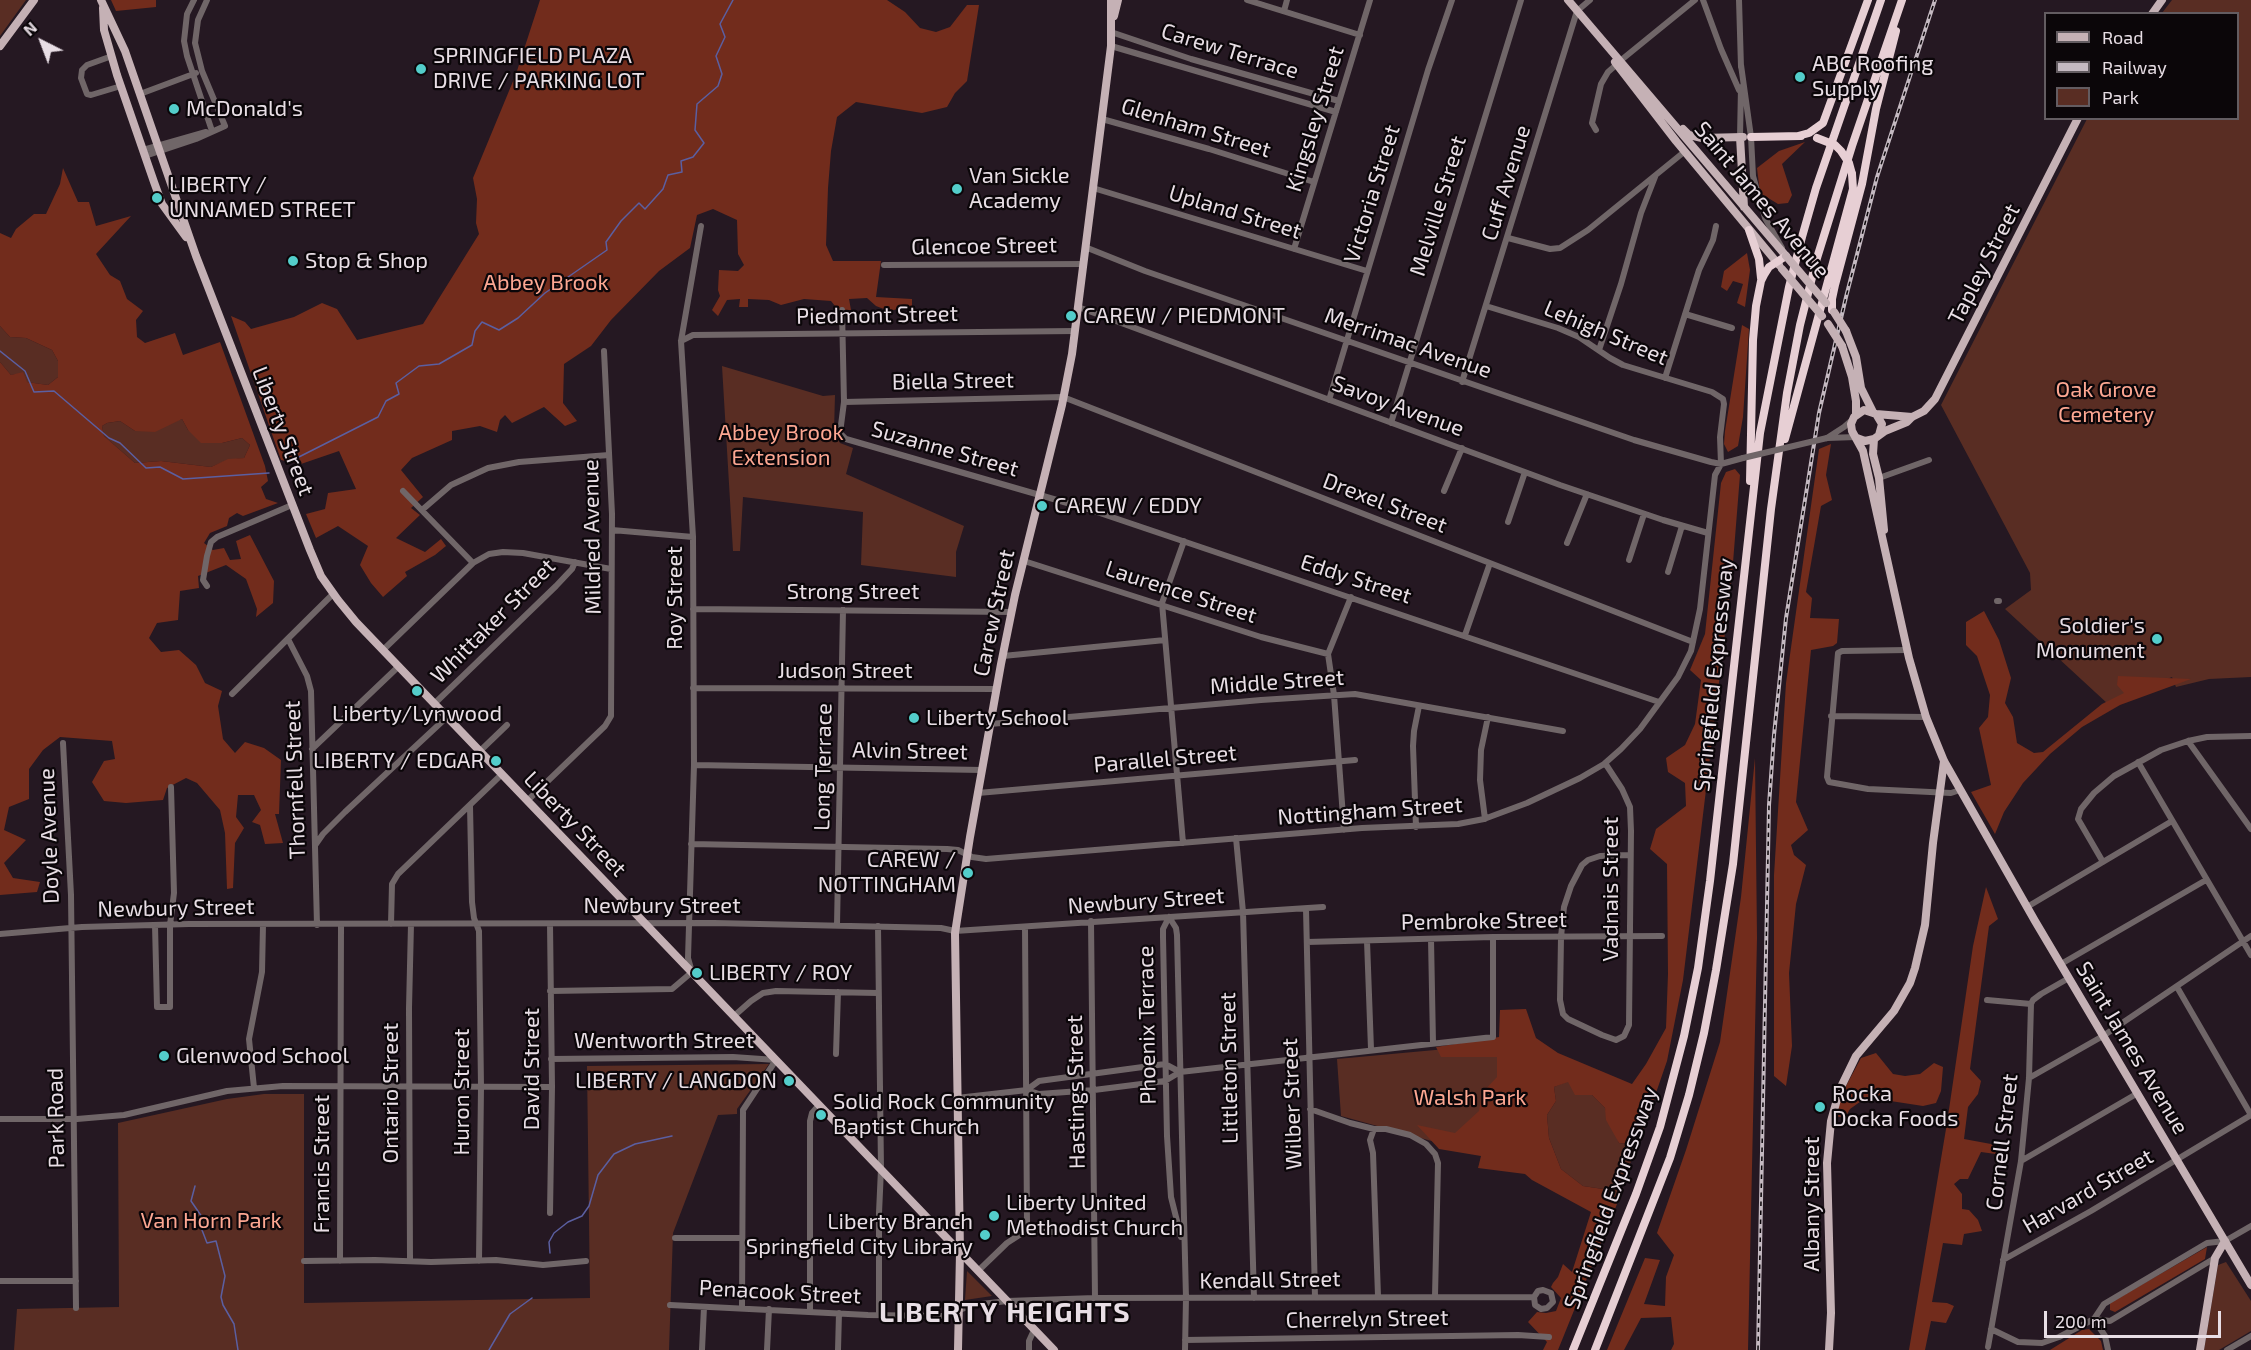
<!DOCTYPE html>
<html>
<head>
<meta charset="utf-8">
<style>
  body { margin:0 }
  #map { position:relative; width:2251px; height:1350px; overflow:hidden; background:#251822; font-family:"Exo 2",sans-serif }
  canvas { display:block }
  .legend { position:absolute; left:2044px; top:12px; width:195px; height:108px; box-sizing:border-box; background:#0b0609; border:2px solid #635c61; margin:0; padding:8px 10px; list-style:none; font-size:18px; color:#e8dee5 }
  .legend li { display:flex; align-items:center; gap:12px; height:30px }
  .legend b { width:30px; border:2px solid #635c61 }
  .north { position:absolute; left:12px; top:12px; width:60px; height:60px; -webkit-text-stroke:4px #0b0609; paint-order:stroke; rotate:318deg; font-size:16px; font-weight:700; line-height:24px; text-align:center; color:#e8dee5 }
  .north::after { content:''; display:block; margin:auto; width:21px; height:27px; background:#e8dee5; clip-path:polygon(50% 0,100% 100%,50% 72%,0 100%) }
  .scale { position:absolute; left:2044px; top:1311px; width:177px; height:27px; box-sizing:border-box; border:3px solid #e8dee5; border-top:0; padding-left:8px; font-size:18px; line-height:21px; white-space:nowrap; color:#e8dee5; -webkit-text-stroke:4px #0b0609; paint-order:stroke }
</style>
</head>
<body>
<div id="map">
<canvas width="2251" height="1350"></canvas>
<ul class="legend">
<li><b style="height:8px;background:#c5b1b5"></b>Road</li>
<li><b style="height:8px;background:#c4b9c1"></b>Railway</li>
<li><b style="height:16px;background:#592d23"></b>Park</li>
</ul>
<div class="north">N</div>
<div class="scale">200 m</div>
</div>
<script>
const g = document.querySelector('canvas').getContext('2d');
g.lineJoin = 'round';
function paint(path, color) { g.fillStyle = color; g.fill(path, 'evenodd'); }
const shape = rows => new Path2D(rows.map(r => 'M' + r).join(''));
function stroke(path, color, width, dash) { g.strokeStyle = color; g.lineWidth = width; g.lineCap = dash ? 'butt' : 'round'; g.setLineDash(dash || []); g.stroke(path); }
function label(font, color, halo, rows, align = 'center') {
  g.font = font + ' "Exo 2",sans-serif'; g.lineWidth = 4.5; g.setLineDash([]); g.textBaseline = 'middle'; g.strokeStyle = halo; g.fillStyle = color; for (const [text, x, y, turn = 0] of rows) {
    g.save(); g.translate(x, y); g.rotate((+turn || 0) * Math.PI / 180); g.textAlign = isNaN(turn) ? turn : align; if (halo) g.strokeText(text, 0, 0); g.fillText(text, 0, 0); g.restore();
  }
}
paint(shape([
  [0,0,26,0,0,36],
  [2172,0,2251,0,2251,677,2209,679,2176,687,2172,677,2108,704,2005,609,2031,590,2030,573,1941,405,2087,119,2238,118,2238,14,2162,13],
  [0,326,10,337,26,338,52,350,58,361,58,377,48,385,26,382,19,374,11,375,0,362],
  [722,366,823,396,835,395,834,431,840,443,853,448,846,474,964,526,956,552,956,577,861,565,863,512,743,497,740,551,733,551],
  [182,419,188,430,222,443,242,438,250,445,244,458,228,460,211,467,161,461,135,463,104,436,102,426,107,423,120,421,135,431],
  [1533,1041,1504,1161,1341,1116,1337,1059],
  [769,1064,737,1109,737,1114,718,1115,673,1233,669,1350,14,1350,17,1309,119,1307,118,1123,227,1099,264,1094,304,1094,304,1303,590,1298,587,1066],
  [1568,1081,1592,1095,1605,1108,1619,1143,1638,1145,1616,1197,1603,1189,1583,1186,1561,1169,1549,1138,1547,1115,1556,1101,1554,1087],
  [2226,1262,2251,1301,2251,1331,2219,1350,2204,1350,2218,1265],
  [967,1271,992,1296,965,1300]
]), '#592d23');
paint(shape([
  [111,0,156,0,156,7,116,11],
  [540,0,887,0,905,12,920,28,936,32,950,27,967,5,979,5,967,81,955,93,947,107,922,113,856,102,837,117,831,151,828,188,826,245,833,261,881,261,876,297,912,299,912,306,889,311,876,306,867,298,849,299,851,310,839,311,831,301,804,299,781,305,769,300,748,299,748,307,739,307,740,299,727,300,718,316,712,310,720,296,718,290,719,270,738,271,744,265,738,254,737,220,713,209,697,215,690,248,659,271,611,320,591,346,564,364,563,403,577,421,565,426,544,407,512,423,505,415,500,420,497,432,480,426,452,431,452,440,412,458,401,470,423,497,411,508,420,515,396,538,425,552,441,539,446,546,435,555,405,572,407,576,383,597,371,583,360,565,368,546,338,526,316,538,306,514,325,509,328,493,356,489,339,451,301,464,281,460,231,316,245,322,251,329,294,317,322,303,337,309,357,340,423,324,479,234,476,223,477,199,473,178,516,74],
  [1805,142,1782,164,1792,195,1788,203,1778,204,1760,193,1757,168,1779,151],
  [63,168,78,202,89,202,96,226,131,216,96,254,110,275,120,281,127,299,143,311,136,320,137,337,145,343,175,333,183,355,220,342,265,466,268,481,261,487,266,499,278,503,243,516,237,513,229,518,227,526,210,533,204,543,213,550,224,548,230,560,241,559,236,541,250,535,274,581,273,603,256,617,257,609,246,579,226,565,198,576,199,588,180,591,178,620,157,623,149,638,161,652,179,650,196,665,205,683,222,691,218,706,223,739,235,753,245,742,264,748,281,760,279,814,275,814,283,843,265,844,260,825,252,822,261,810,254,795,238,795,236,817,244,828,235,843,233,888,227,889,225,833,220,810,197,783,186,778,167,788,163,800,126,803,104,801,92,782,104,761,115,759,112,741,60,737,43,750,29,769,29,799,9,807,4,830,26,840,4,863,13,878,40,882,37,892,0,895,0,362,11,375,23,372,27,382,48,385,58,377,58,361,52,350,26,338,10,337,0,326,0,233,11,238,16,229,34,214,46,214,60,184],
  [182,419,188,430,201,443,222,443,242,438,250,445,244,458,228,459,211,467,161,461,135,463,104,436,102,426,107,423,120,421,135,431,155,432],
  [1747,253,1750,270,1745,307,1737,303,1743,284,1733,281,1727,291,1721,287,1724,271],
  [1742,325,1749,329,1743,417,1738,446,1728,452,1724,444,1725,431],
  [1831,444,1826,475,1832,500,1821,506,1806,592,1812,598,1810,618,1839,619,1837,643,1833,646,1811,650,1796,802,1808,830,1791,845,1794,855,1806,865,1796,904,1789,973,1792,1046,1786,1086,1774,1076,1774,875,1786,683,1819,449],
  [1735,469,1740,475,1732,575,1683,980,1667,1061,1638,1145,1619,1143,1606,1120,1605,1108,1592,1095,1575,1095,1568,1082,1554,1087,1556,1101,1547,1115,1549,1138,1561,1169,1583,1186,1603,1189,1616,1197,1617,1204,1558,1350,1543,1350,1547,1342,1528,1322,1537,1312,1546,1313,1556,1311,1561,1298,1551,1287,1553,1283,1558,1277,1563,1264,1572,1272,1591,1212,1532,1180,1525,1174,1478,1168,1481,1156,1439,1149,1417,1125,1455,1133,1479,1111,1482,1093,1497,1077,1497,1057,1441,1057,1436,1047,1499,1037,1500,1010,1526,1009,1536,1038,1558,1053,1632,1084,1646,1064,1666,1028,1668,974,1667,864,1650,849,1656,829,1686,806,1685,783,1668,772,1666,758,1685,745,1695,724,1701,680,1690,670,1705,634,1721,483,1726,472],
  [1984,611,1999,640,2011,678,2005,703,2013,717,2017,743,2034,753,2043,752,2102,704,2124,693,2117,685,2118,676,2191,679,2120,705,2082,727,2050,754,2023,783,2004,812,1995,834,1971,792,1991,785,1979,728,1988,717,1990,695,1977,656,1966,645,1966,622],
  [1755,758,1757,938,1748,1350,1671,1350,1674,1344,1671,1317,1641,1318,1624,1350,1607,1350,1645,1258,1660,1260,1644,1304,1665,1306,1666,1277,1674,1255,1657,1233,1686,1150,1720,1042,1741,897],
  [1986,887,1998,919,1989,926,1970,1069,1981,1081,1978,1094,1968,1107,1964,1139,1991,1144,2003,1155,1981,1152,1968,1179,1960,1179,1954,1184,1962,1194,1962,1209,1969,1210,1978,1220,1982,1231,1964,1234,1962,1245,1943,1243,1932,1302,1947,1303,1954,1306,1946,1323,1931,1321,1925,1350,1909,1350,1947,1123,1973,946],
  [1876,1053,1893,1074,1905,1076,1920,1074,1934,1063,1943,1067,1941,1091,1936,1103,1923,1106,1884,1100,1864,1099,1850,1109,1845,1118,1835,1116,1846,1086,1861,1058],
  [2207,1247,2205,1259,2115,1312,2110,1310,2110,1303],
  [2089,1329,2101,1341,2103,1350,2050,1350,2082,1330]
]), '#722c1c');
stroke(shape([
  [0,351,25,371,34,392,54,391,109,438,120,443,146,468,160,467,183,479,269,473],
  [289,462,378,417,386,401,399,394,396,383,419,366,439,364,472,345,475,331,482,322,499,330,518,318,545,293,607,250,606,242,621,221,639,203,645,209,663,189,668,175,682,172,681,161,693,157,704,143,695,130,697,104,718,86,722,74,716,56,725,37,720,24,733,0],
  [195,1186,191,1201,202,1217,202,1230,207,1243,216,1241,225,1276,221,1297,223,1305,234,1324,238,1350],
  [550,1253,549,1242,554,1233,568,1222,582,1216,589,1206,598,1175,614,1154,635,1144,672,1136],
  [489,1350,510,1314,532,1298]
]), '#5b5fa1', 1.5);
stroke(shape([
  [194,0,187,14,184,41,187,56,212,131],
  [1247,0,1360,35],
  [1703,0,1721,49,1739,90],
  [1739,0,1741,67],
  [1284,11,1287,0],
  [1111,32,1191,59,1339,101],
  [1111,46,1336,112],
  [112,56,87,65,82,70,81,78,87,94,91,95,121,86],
  [1620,61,1695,0],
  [1741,65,1751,137,1753,176,1765,218,1782,248],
  [140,94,196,73],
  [1102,119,1209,149,1314,182],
  [1596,130,1592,123,1601,84,1608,72,1616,65],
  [1740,137,1741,87],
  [143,150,206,132],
  [145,156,196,139,225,126,202,71,195,43,198,20,207,0],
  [1093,188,1367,271],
  [1508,238,1550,249,1560,248,1588,230,1684,152],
  [1085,247,1145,271,1634,440,1711,462,1721,464,1743,458],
  [1294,249,1370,0],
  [884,265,1084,264],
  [1078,307,1560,485,1663,520,1708,533],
  [842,310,844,402,840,433,846,439,1088,509,1659,702],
  [1685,314,1732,328],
  [681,341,693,335,1075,331],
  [1599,350,1621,284,1641,213,1655,177],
  [1665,378,1699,270,1713,240,1716,226],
  [1462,382,1577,11,1590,0],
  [1329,400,1428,70,1452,0],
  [844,402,1063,397,1693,642],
  [1391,423,1521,0],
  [1827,438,1844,427,1852,420],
  [1827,438,1856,437],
  [1879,478,1929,460],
  [403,491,473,563],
  [1444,491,1462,448],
  [422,510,451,485,488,468,519,462,609,455],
  [1508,522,1525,472],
  [612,530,693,537],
  [1567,543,1587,494],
  [1629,560,1644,514],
  [1024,561,1261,637,1328,654],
  [1668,572,1682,526],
  [207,586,203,580,207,556,211,542,217,537,292,505],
  [1997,601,1999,601],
  [693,609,1012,612],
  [1465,635,1490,563],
  [288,639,307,676,311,691,317,925],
  [383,650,473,563,489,554,503,552,523,553,611,569],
  [1907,650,1842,651,1838,653,1827,777,1829,782,1868,789,1951,793,1960,790],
  [1003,656,1165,640],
  [693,688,996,689],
  [232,694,333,594],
  [434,704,556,586,572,569,575,562],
  [1831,716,1926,717],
  [990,724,1261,700,1355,694,1563,731],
  [2188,741,2251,829],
  [63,743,71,895,76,1308],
  [312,749,399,666],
  [480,751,507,725],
  [2138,762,2251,955],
  [1605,763,1622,789,1630,807,1631,831,1629,1025,1624,1036,1616,1040,1602,1035,1568,1019,1563,1014,1560,1000,1561,937,1564,907,1571,886,1582,865,1588,860,1600,856,1630,855],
  [694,765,982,770],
  [978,793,1355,760],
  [527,801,605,726,611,716,612,514,604,351],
  [470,806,472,902,474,918,479,931,481,1087,479,1261],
  [1485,819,1480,780,1481,750,1488,717],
  [1416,827,1413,746,1414,731,1419,706],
  [1344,830,1334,695,1328,654,1351,597],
  [1236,838,1243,912,1254,1298],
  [1183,843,1162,603,1184,541],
  [316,844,323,834,345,812,447,717],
  [691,844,947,849,958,850,972,857,986,859,1362,828,1458,824,1484,819,1527,803,1580,778,1604,764,1621,749,1640,729,1678,677,1691,651,1700,609,1715,475,1721,464,1720,437,1724,404,1723,399,1712,392,1623,365,1610,358,1579,337,1558,328,1486,306],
  [2103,862,2078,819,2081,809,2094,793,2114,776,2161,750,2188,741,2207,737,2251,736],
  [2027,907,2172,821],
  [1306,909,1315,1297],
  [1169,917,1176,928,1177,935,1186,1298,1185,1350],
  [1169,917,1163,929,1163,937,1167,1136,1171,1197,1181,1237],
  [1091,921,1095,1298],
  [391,924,392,884,398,874,502,774],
  [550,924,552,1087,550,1213],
  [155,925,157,1007,170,1007,170,925,174,893,171,787],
  [837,925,843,610],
  [878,926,881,1169,879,1213,879,1315],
  [0,934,82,927,189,924,714,923,941,928,955,931,1323,907],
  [1431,939,1433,1043],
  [1367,941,1371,1049],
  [1307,942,1493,937,1662,936],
  [2061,964,2206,880],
  [550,991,672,989,692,972,688,958,694,765,693,537,681,341,701,226],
  [1987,1000,2031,1004],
  [734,1016,751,1001,763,993,776,991,878,993],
  [836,1054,838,992],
  [551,1059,733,1057,776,1060],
  [2029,1078,2103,1036,2251,936],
  [254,1088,249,1039,262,972,263,925],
  [1028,1089,1039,1081,1165,1064,1180,1072],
  [957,1098,1027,1090,1039,1094,1094,1090,1165,1081,1180,1072,1493,1037,1493,937],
  [1310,1109,1350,1123,1374,1129,1386,1129,1410,1135,1426,1144,1435,1154,1438,1163,1435,1296],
  [0,1119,77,1119,124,1115,227,1091,283,1086,552,1087],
  [1374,1129,1370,1140,1373,1153,1378,1296],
  [2021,1161,2138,1093],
  [1024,1232,1095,1232],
  [675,1238,741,1238],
  [2003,1260,2091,1211,2251,1115,2177,987],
  [304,1261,375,1260,431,1262,496,1260,543,1265,586,1261],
  [340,1261,341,924],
  [410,1261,409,1008,411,924],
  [978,1271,1007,1243,1024,1232,1027,1224,1025,927],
  [0,1281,76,1281],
  [670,1305,868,1315,943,1316,973,1305,1007,1301,1095,1298,1534,1297,1538,1291,1543,1290,1551,1293,1553,1302,1547,1308,1541,1309,1535,1305,1534,1297],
  [742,1308,743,1110,776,1060],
  [810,1311,810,1121,812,1113,819,1105],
  [2094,1319,2110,1321,2215,1258],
  [2094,1319,2105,1336,2108,1350],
  [1991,1329,2018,1342,2042,1343,2059,1337,2094,1319,2104,1304,2207,1243,2225,1241,2251,1226],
  [1185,1340,1518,1335,1549,1337],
  [1988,1347,2021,1161,2029,1078,2031,1004,2033,1000,2041,994,2069,978],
  [702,1350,704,1307],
  [767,1350,769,1309],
  [838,1350,839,1313],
  [1029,1350,1029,1341,1034,1330],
  [2227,1350,2251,1336]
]), '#706668', 6);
stroke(shape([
  [101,0,125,51,196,256,310,550,321,576,338,600,356,622,1054,1350],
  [1568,0,1786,256],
  [103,8,104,30,117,75,154,182,162,204,186,237],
  [2152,14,2162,0],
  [1114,16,1118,0],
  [0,46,34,0],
  [1615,62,1676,141,1779,265],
  [1683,129,1689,135,1702,138,1743,137],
  [1740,137,1744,207],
  [1846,331,1856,357,1861,388,1873,412],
  [1842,346,1852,377,1856,401,1856,414],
  [1876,414,1912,417],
  [1879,435,1882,424,1876,414,1864,410,1854,417,1851,424,1852,431,1863,451,1909,658,1926,717,1944,761,2035,921,2251,1285],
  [1857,438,1865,441,1874,439,1885,431,1907,422,1912,417,1924,411,1935,399,2078,118],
  [1874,439,1873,454,1879,478,1884,530],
  [958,1350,960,1252,955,933,970,837,1001,664,1015,595,1062,405,1072,354,1111,46,1111,0],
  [1829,1350,1831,1313,1827,1163,1831,1121,1840,1089,1856,1056,1894,1011,1910,983,1915,968,1925,925,1933,843,1944,761],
  [2200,1350,2215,1258,2225,1241]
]), '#c5b1b5', 8);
stroke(shape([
  [1798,136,1809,133,1823,123,1868,0],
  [1751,137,1801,136],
  [1749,230,1759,259,1761,278],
  [1832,310,1832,299,1835,285,1862,184,1876,109,1896,31],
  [1785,439,1853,189,1852,174],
  [1750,481,1753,340,1756,306,1761,281,1764,275,1769,267,1786,256],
  [1573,1350,1636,1194,1660,1127,1684,1036,1698,968,1710,881,1760,433,1789,287,1802,237,1816,188,1881,0],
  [1595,1350,1670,1158,1689,1095,1704,1033,1716,970,1733,864,1771,509,1787,393,1800,325,1817,258,1852,146,1902,0]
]), '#e7cfd4', 8);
const rail = shape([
  [1758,1350,1769,805,1774,735,1786,618,1819,413,1846,297,1877,177,1935,0]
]);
stroke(rail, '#c4b9c1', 4);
stroke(rail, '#0b0609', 1.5, [4.5]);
stroke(shape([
  [1743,458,1827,438]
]), '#706668', 6);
stroke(shape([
  [1786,256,1826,303],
  [1782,269,1822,316],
  [1834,312,1846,331],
  [1828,324,1842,346]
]), '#c5b1b5', 8);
stroke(shape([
  [1817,138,1835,145,1841,151,1849,163,1852,174]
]), '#e7cfd4', 8);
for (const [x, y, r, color] of [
  [421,69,6,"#53cdca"],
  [1800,77,6,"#53cdca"],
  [174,109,6,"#53cdca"],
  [957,189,6,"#53cdca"],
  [157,198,6,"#53cdca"],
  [293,261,6,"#53cdca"],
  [1071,316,6,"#53cdca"],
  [1042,506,6,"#53cdca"],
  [2157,639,6,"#53cdca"],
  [417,691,6,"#53cdca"],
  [914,718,6,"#53cdca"],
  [496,761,6,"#53cdca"],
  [968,873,6,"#53cdca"],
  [697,973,6,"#53cdca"],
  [164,1056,6,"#53cdca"],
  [789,1081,6,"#53cdca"],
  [1820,1107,6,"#53cdca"],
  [821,1115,6,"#53cdca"],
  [994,1216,6,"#53cdca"],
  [985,1235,6,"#53cdca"]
]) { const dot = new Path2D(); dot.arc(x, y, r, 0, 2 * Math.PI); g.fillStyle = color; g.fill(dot); stroke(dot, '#0b0609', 2); }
label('22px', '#e8dee5', '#0b0609', [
  ["Carew Terrace",1230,51,17],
  ["Kingsley Street",1315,119,-73],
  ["Glenham Street",1196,128,17],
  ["Cuff Avenue",1506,183,-73],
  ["Victoria Street",1372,194,-73],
  ["Saint James Avenue",1762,200,50],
  ["Melville Street",1438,206,-73],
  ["Upland Street",1235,212,17],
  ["Glencoe Street",984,246,-1],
  ["Tapley Street",1984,264,-63],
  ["Piedmont Street",877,315,-1],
  ["Lehigh Street",1606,333,23],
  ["Merrimac Avenue",1408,343,19],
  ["Biella Street",953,381,-1],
  ["Savoy Avenue",1398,406,20],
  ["Liberty Street",283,431,69],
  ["Suzanne Street",945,449,16],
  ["Drexel Street",1385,503,21],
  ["Mildred Avenue",592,537,-91],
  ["Eddy Street",1356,579,18],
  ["Strong Street",853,592],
  ["Laurence Street",1181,592,18],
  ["Roy Street",675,598,-90],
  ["Carew Street",994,613,-78],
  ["Whittaker Street",493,621,-45],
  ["Judson Street",845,671],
  ["Springfield Expressway",1714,675,-84],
  ["Middle Street",1277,682,-4],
  ["Alvin Street",910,751,1],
  ["Parallel Street",1165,759,-5],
  ["Long Terrace",823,767,-89],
  ["Thornfell Street",295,780,-92],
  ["Nottingham Street",1370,811,-4],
  ["Liberty Street",575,824,46],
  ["Doyle Avenue",49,836,-92],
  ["Vadnais Street",1611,889,-90],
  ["Newbury Street",1146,901,-4],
  ["Newbury Street",662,906],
  ["Newbury Street",176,908,-1],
  ["Pembroke Street",1484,921,-1],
  ["Phoenix Terrace",1147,1025,-91],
  ["Wentworth Street",664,1041],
  ["Saint James Avenue",2132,1048,59],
  ["Littleton Street",1229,1068,-91],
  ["David Street",532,1069,-90],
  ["Huron Street",462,1092,-90],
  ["Hastings Street",1076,1092,-91],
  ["Ontario Street",391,1093,-90],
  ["Wilber Street",1292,1104,-92],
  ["Park Road",56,1118,-91],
  ["Cornell Street",2002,1142,-83],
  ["Francis Street",322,1164,-90],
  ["Harvard Street",2088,1191,-30],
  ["Springfield Expressway",1611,1198,-70],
  ["Albany Street",1812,1204,-90],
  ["Kendall Street",1270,1280,-1],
  ["Penacook Street",780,1292,3],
  ["Cherrelyn Street",1367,1319,-1]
]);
label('22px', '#e8dee5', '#0b0609', [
  ["SPRINGFIELD PLAZA",433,56],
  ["DRIVE / PARKING LOT",433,81],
  ["ABC Roofing",1812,64],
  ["Supply",1812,89],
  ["McDonald's",186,109],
  ["Van Sickle",969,176],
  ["Academy",969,201],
  ["LIBERTY /",169,185],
  ["UNNAMED STREET",169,210],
  ["Stop & Shop",305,261],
  ["CAREW / PIEDMONT",1083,316],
  ["CAREW / EDDY",1054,506],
  ["Soldier's",2145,626,"right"],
  ["Monument",2145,651,"right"],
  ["Liberty/Lynwood",417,714,"center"],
  ["Liberty School",926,718],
  ["LIBERTY / EDGAR",484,761,"right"],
  ["CAREW /",956,860,"right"],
  ["NOTTINGHAM",956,885,"right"],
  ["LIBERTY / ROY",709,973],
  ["Glenwood School",176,1056],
  ["LIBERTY / LANGDON",777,1081,"right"],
  ["Rocka",1832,1094],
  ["Docka Foods",1832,1119],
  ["Solid Rock Community",833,1102],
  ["Baptist Church",833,1127],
  ["Liberty United",1006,1203],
  ["Methodist Church",1006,1228],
  ["Liberty Branch",973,1222,"right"],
  ["Springfield City Library",973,1247,"right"]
], 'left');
label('22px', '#fda792', '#0b0609', [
  ["Abbey Brook",546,283],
  ["Oak Grove",2106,390],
  ["Cemetery",2106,415],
  ["Abbey Brook",781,433],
  ["Extension",781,458],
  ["Walsh Park",1470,1098],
  ["Van Horn Park",211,1221]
]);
g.letterSpacing = '1.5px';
label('bold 28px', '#e8dee5', '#0b0609', [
  ["LIBERTY HEIGHTS",1005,1313]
]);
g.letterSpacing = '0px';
</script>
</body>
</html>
